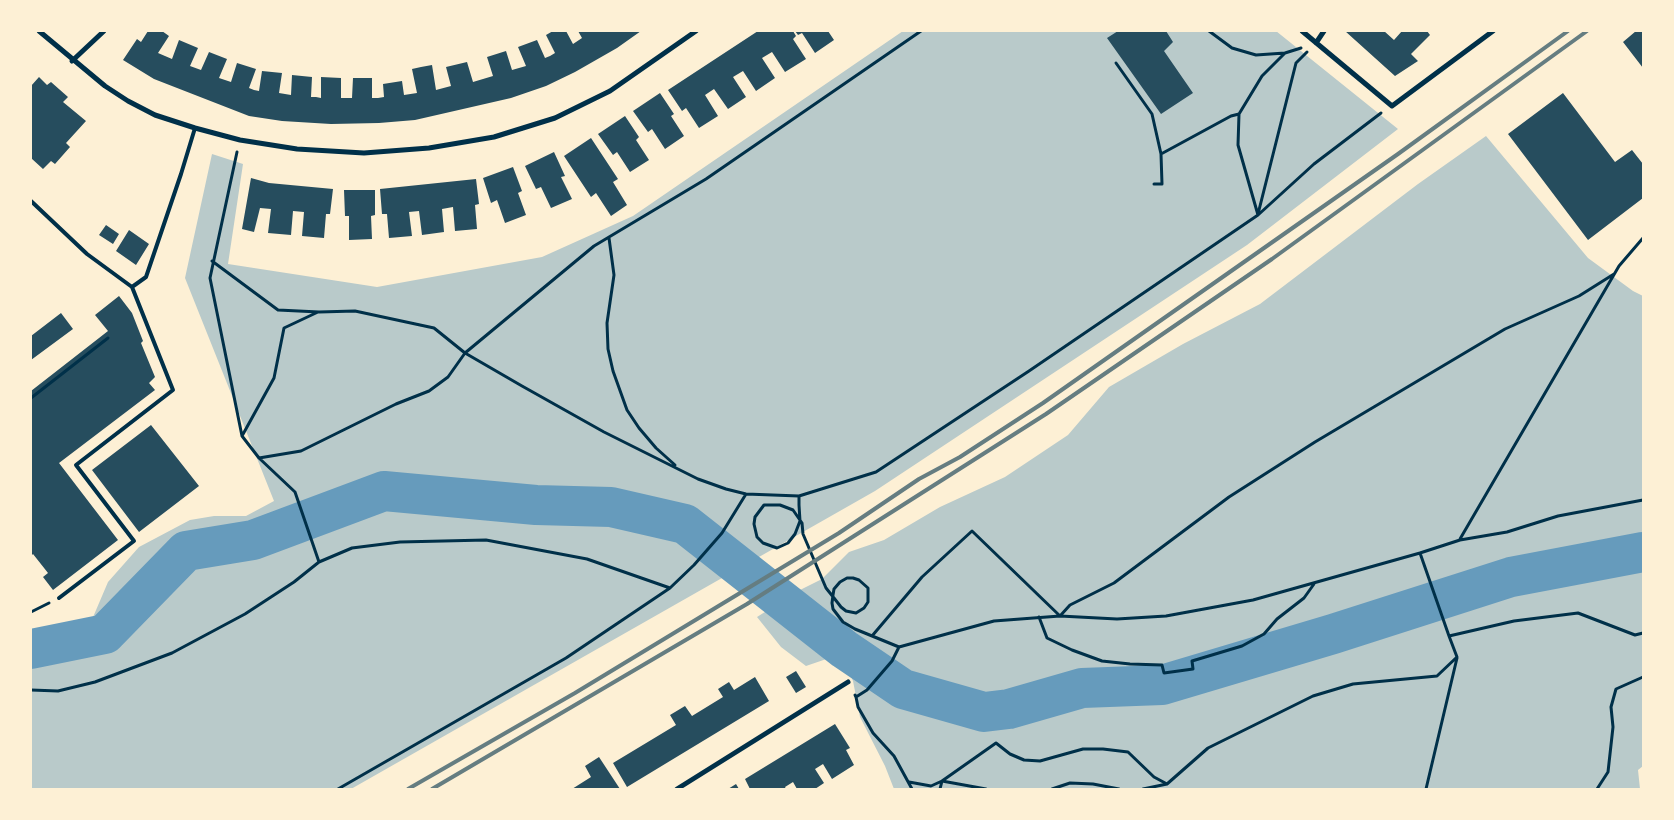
<!DOCTYPE html>
<html>
<head>
<meta charset="utf-8">
<style>
  body { margin:0 }
  #map { position:relative; width:1674px; height:820px; overflow:hidden; background:#fdf0d5; font-family:Poppins,sans-serif }
  canvas { display:block }
  .frame { position:absolute; inset:0; border:32px solid #fdf0d5; pointer-events:none }
</style>
</head>
<body>
<div id="map">
<canvas width="1674" height="820"></canvas>
<div class="frame"></div>
</div>
<script>
const g = document.querySelector('canvas').getContext('2d');
g.lineJoin = 'round';
function paint(path, color) { g.fillStyle = color; g.fill(path, 'evenodd'); }
const shape = rows => new Path2D(rows.map(r => 'M' + r).join(''));
function stroke(path, color, width, dash) { g.strokeStyle = color; g.lineWidth = width; g.lineCap = dash ? 'butt' : 'round'; g.setLineDash(dash || []); g.stroke(path); }
paint(shape([
  [903,31,1276,31,1398,129,1247,245,875,491,351,789,31,789,31,635,82,643,108,582,139,547,190,520,214,516,246,516,274,501,185,278,212,154,243,164,228,264,377,287,542,257,633,216],
  [1486,136,1588,258,1633,291,1643,296,1643,766,1638,770,1640,789,894,789,885,766,860,717,853,681,841,654,806,666,781,647,757,617,798,591,822,579,849,552,884,540,940,507,1005,477,1068,435,1109,387,1183,344,1260,304,1418,184]
]), '#b9caca');
stroke(shape([
  [31,649,105,634,186,551,253,540,384,491,536,505,611,507,685,524,844,649,903,689,984,712,1009,709,1082,688,1162,685,1333,634,1511,577,1643,552]
]), '#669bbc', 40);
paint(shape([
  [148,31,162,31,169,36,158,53,172,59,179,40,198,48,190,66,201,70,209,52,227,59,219,78,231,82,237,63,256,69,249,88,254,90,259,91,262,71,282,73,279,93,291,95,292,75,312,77,311,97,316,97,321,98,321,77,341,78,341,98,352,98,353,78,372,78,372,98,378,98,384,97,383,84,402,81,404,95,417,93,412,69,421,67,432,65,436,90,451,86,446,67,467,62,473,82,493,76,487,57,506,51,512,70,526,66,518,47,537,40,545,58,550,56,555,53,546,35,553,31,566,31,573,44,582,38,578,31,641,31,617,48,575,72,546,86,511,98,415,120,379,123,331,124,282,121,249,116,154,79,123,60,137,39,141,42],
  [758,31,793,31,796,36,793,39,806,59,785,72,772,52,762,58,775,78,756,91,743,71,733,77,746,97,728,109,714,89,705,95,718,116,699,128,686,108,682,111,668,90],
  [795,31,828,31,834,40,815,53,802,33,798,35],
  [1118,31,1166,31,1173,42,1164,51,1193,93,1161,114,1107,38],
  [1345,31,1384,31,1394,40,1402,31,1427,31,1430,35,1411,54,1418,61,1395,76],
  [1636,31,1643,31,1643,68,1623,42],
  [39,77,47,85,51,82,68,97,63,102,86,121,66,143,70,147,55,164,51,161,43,169,31,158,31,86],
  [660,93,674,114,671,116,684,136,665,149,652,129,648,132,633,111],
  [1563,93,1615,162,1632,150,1643,164,1643,198,1588,240,1508,134],
  [625,116,639,137,636,140,649,160,630,172,617,152,613,155,598,134],
  [591,138,618,179,613,182,627,205,611,216,596,193,591,197,564,156],
  [554,152,565,176,561,177,572,199,551,208,541,187,536,189,525,166],
  [513,167,522,191,518,193,526,215,505,223,497,200,491,203,483,178],
  [251,178,269,183,333,189,330,214,326,214,324,238,302,236,304,212,293,211,291,235,268,233,271,209,260,208,254,232,242,229],
  [476,179,479,204,475,205,477,229,455,231,453,207,442,209,444,232,422,235,419,211,409,212,412,236,389,238,387,214,382,214,380,189],
  [344,190,375,190,375,215,371,216,372,239,349,240,349,216,345,216],
  [106,225,119,234,113,244,99,235],
  [129,230,149,244,136,265,116,251],
  [119,296,132,313,143,341,141,343,155,377,149,383,155,390,59,463,118,540,53,590,43,577,48,573,33,554,31,556,31,391,108,331,95,315],
  [61,313,73,329,31,360,31,336],
  [151,425,199,486,139,532,92,470],
  [796,671,806,687,796,693,786,677],
  [755,677,769,701,627,787,613,763,676,725,670,715,685,706,692,716,723,697,718,689,729,682,734,690],
  [835,724,850,748,846,750,854,765,832,779,823,764,815,769,824,783,815,789,797,789,793,782,785,787,786,789,750,789,745,779],
  [599,757,620,789,572,789,591,777,585,766],
  [736,784,739,789,728,789]
]), '#264d5e');
stroke(shape([
  [1209,31,1232,48,1256,55,1285,53],
  [1116,63,1152,114,1161,154],
  [237,152,210,278,242,436,259,458,295,492,319,562],
  [1154,184,1162,184,1161,154,1231,116,1239,114],
  [1258,214,1296,63,1307,52],
  [1258,215,1238,145,1239,114,1262,76,1285,53,1301,48],
  [609,238,614,275,607,323,608,349,613,371,627,410,639,428,656,448,675,465],
  [212,261,278,310,319,312,355,311,434,328,465,353,522,386,604,432,698,479,726,489,746,494,799,496,876,472,1029,371,1258,215,1314,164,1381,113],
  [31,398,108,338],
  [242,436,274,378,284,328,318,312],
  [259,458,301,451,396,404,429,391,448,377,465,353,594,246,706,179,921,31],
  [799,496,799,505,800,521,795,534,788,543,777,548,763,543,757,537,754,524,755,517,764,505,780,505,793,510,802,523,803,534,826,588,834,598,841,607,846,611,856,613,864,608,868,602,868,588,859,580,853,578,847,578,840,582,834,589,833,595,832,603,833,609,843,622,855,629,899,647,994,621,1060,616,1117,619,1166,616,1253,600,1420,553,1460,540,1507,532,1558,516,1643,500],
  [1460,539,1619,266,1643,238],
  [1420,553,1449,636],
  [31,612,49,603],
  [1039,617,1047,638,1072,650,1102,661,1130,664,1162,665,1164,673,1193,669,1192,661,1242,646,1264,634,1277,619,1304,598,1314,584],
  [872,636,922,577,972,531,1060,616,1070,605,1114,583,1229,497,1315,442,1505,329,1579,296,1614,274],
  [31,690,58,691,95,682,172,653,245,614,294,582,319,562,352,548,400,542,486,540,587,559,670,588],
  [855,695,856,697,867,690,892,661,899,647],
  [856,697,858,707,873,733,894,756,912,789],
  [909,782,931,786,942,781,986,789],
  [338,789,566,658,670,588,694,565,722,533,746,494],
  [940,789,942,781,996,743,1010,754,1024,760,1040,761,1083,749,1103,749,1128,752,1154,777,1167,784],
  [1052,789,1070,783,1093,784,1119,789],
  [1143,789,1167,784,1208,748,1313,696,1353,684,1437,676,1457,657,1449,636,1514,621,1578,613,1635,635,1643,633],
  [1426,789,1457,658],
  [1597,789,1608,772,1613,727,1611,707,1616,689,1643,677]
]), '#003049', 3);
stroke(shape([
  [31,201,87,254,132,287,146,277,181,174,195,128],
  [59,598,134,541,76,465,173,390,132,287]
]), '#003049', 4);
stroke(shape([
  [39,31,105,86,128,101,155,115,195,128,240,140,297,149,364,153,429,148,494,137,555,118,610,91,696,31],
  [1302,31,1392,106,1493,31],
  [1316,43,1324,31],
  [72,61,104,31],
  [677,789,848,682]
]), '#003049', 5);
stroke(shape([
  [408,789,575,693,839,533,919,479,960,457,1043,403,1398,154,1568,31],
  [432,789,747,604,1046,414,1272,259,1587,31]
]), '#657d81', 4);
</script>
</body>
</html>
